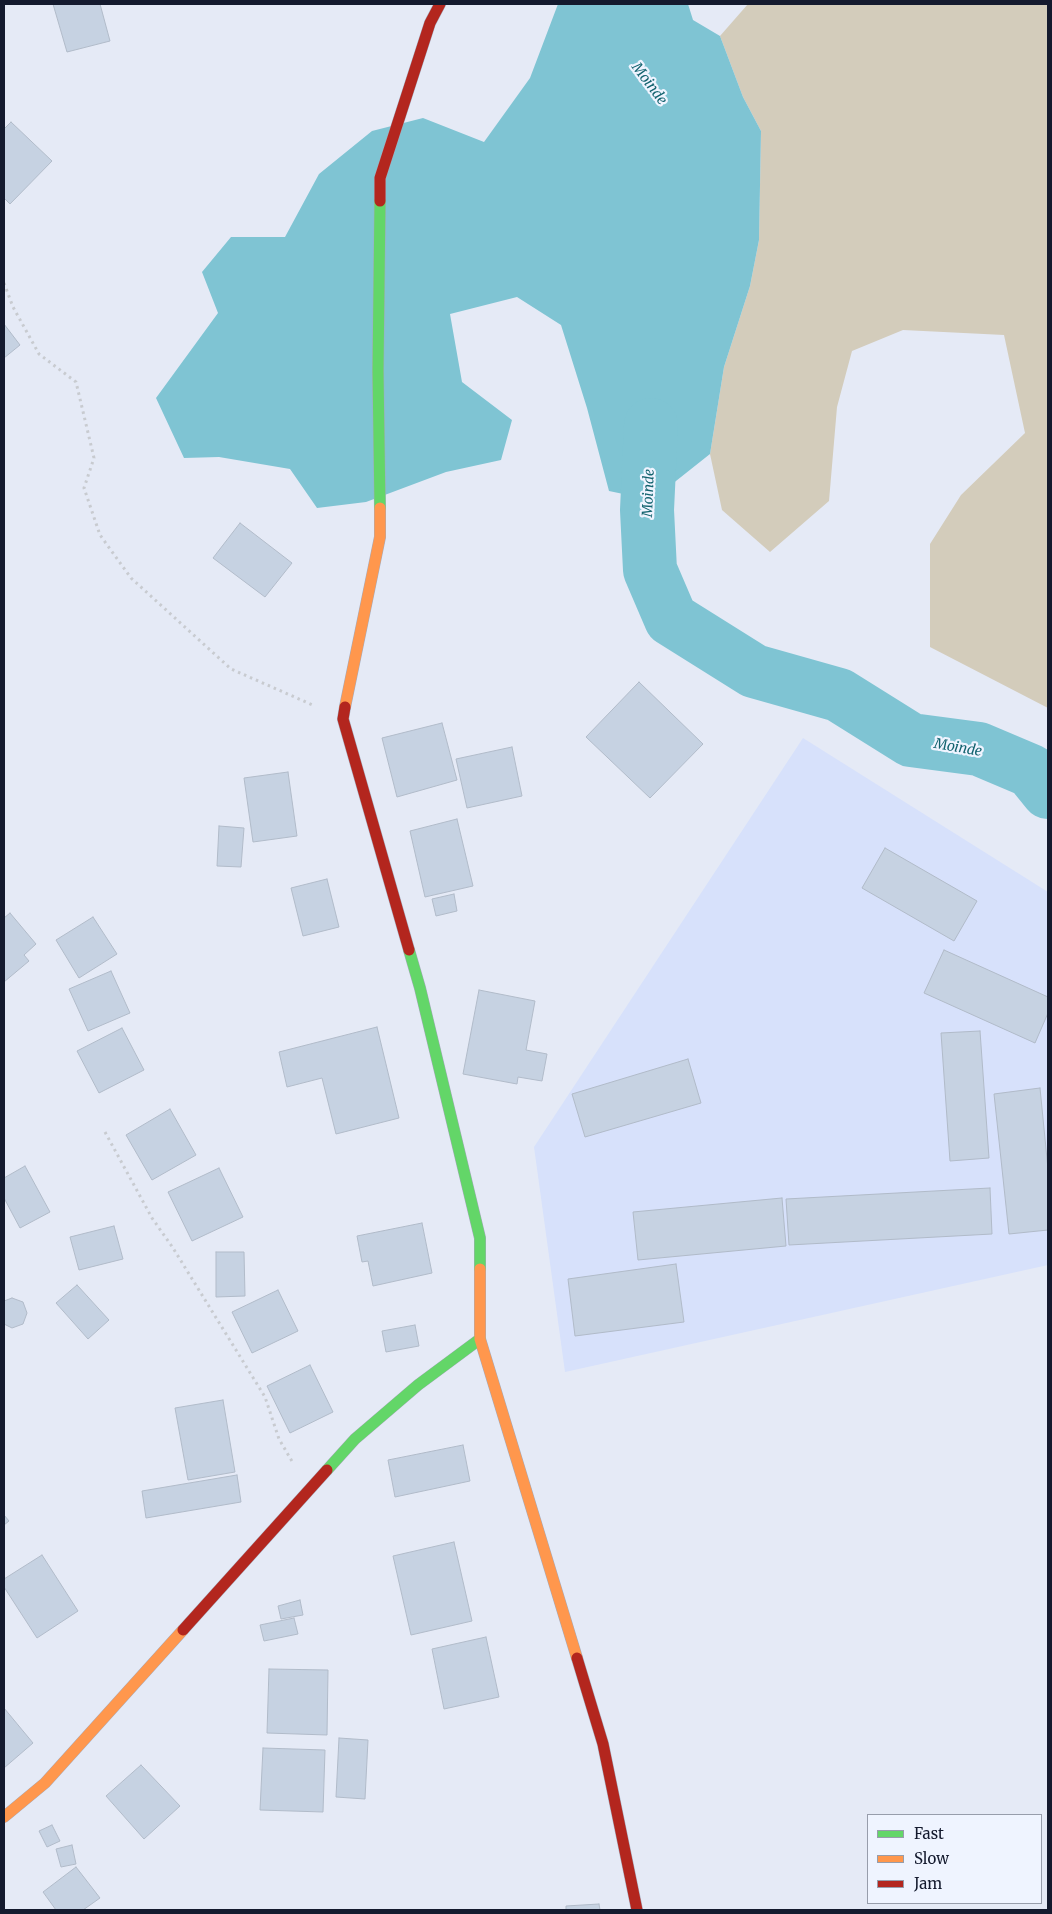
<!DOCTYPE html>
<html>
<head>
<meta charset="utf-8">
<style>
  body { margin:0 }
  #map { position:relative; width:1052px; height:1914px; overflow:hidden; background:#e5eaf6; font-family:Merriweather,serif }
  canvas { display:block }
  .frame { position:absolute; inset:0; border:5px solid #141a2e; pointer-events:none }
  .legend { position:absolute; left:867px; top:1814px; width:175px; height:90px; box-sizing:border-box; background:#eff4ff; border:1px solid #979dab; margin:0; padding:6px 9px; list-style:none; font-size:15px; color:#141a2e }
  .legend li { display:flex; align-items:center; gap:10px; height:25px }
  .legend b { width:25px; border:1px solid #979dab }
</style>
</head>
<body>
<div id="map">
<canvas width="1052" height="1914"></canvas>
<div class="frame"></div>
<ul class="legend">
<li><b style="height:6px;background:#63d668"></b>Fast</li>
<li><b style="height:6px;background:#ff974d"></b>Slow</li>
<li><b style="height:6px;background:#b3261e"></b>Jam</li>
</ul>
</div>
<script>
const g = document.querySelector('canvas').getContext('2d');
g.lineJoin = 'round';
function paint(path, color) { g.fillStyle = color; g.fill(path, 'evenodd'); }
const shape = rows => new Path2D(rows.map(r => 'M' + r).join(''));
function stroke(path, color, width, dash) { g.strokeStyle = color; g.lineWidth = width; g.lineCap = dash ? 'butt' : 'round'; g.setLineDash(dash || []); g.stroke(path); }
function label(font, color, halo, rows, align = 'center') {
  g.font = font + ' Merriweather,serif'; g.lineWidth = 4.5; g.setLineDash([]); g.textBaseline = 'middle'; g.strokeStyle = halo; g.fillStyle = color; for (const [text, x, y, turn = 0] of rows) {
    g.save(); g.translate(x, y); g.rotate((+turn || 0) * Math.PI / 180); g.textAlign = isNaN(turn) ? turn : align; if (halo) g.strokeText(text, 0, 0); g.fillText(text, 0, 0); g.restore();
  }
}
paint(shape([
  [803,738,1048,892,1048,1265,565,1372,534,1147]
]), '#d7e1fb');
paint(shape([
  [748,4,1048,4,1048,708,930,647,930,544,961,495,1025,433,1004,335,903,330,852,351,837,407,829,501,770,552,722,510,710,454,724,367,750,286,759,240,761,131,743,97,720,36]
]), '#d3ccbb');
paint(shape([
  [558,4,688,4,693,20,720,36,743,97,761,131,759,240,750,286,724,367,710,454,652,500,609,491,587,408,561,325,517,297,450,314,462,382,512,420,501,460,446,472,366,502,317,508,290,469,219,457,184,458,156,398,218,313,202,272,231,237,285,237,319,174,372,131,423,118,484,142,530,78]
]), '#7fc4d3');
stroke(shape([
  [651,425,647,510,650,570,671,619,754,671,839,695,911,740,979,749,1031,771,1048,792]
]), '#7fc4d3', 54);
const building = shape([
  [53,4,100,4,110,41,67,52,53,4],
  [11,122,52,161,10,204,4,198,4,129,11,122],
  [4,324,20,345,4,358,4,324],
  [240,523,292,563,265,597,213,558,240,523],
  [639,682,703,744,650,798,586,737,639,682],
  [442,723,457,780,397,797,382,738,442,723],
  [512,747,522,796,467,808,456,759,512,747],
  [288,772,297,836,253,842,244,778,288,772],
  [457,819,473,886,425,897,410,831,457,819],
  [219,826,244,828,241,867,217,866,219,826],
  [885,848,977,901,954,941,862,888,885,848],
  [327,879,339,927,303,936,291,888,327,879],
  [454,894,457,911,436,916,432,899,454,894],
  [10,913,36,944,24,955,29,961,4,982,4,918,10,913],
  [93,917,117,954,79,978,56,940,93,917],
  [944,950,1048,997,1048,1013,1035,1043,924,993,944,950],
  [111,971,130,1013,88,1031,69,989,111,971],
  [479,990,535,1001,526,1050,547,1054,542,1081,518,1077,517,1084,463,1074,479,990],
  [377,1027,399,1118,336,1134,322,1078,287,1087,279,1052,377,1027],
  [122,1028,144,1070,99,1093,77,1051,122,1028],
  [980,1031,989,1158,950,1161,941,1033,980,1031],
  [688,1059,701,1103,585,1137,572,1094,688,1059],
  [1040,1088,1048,1169,1048,1230,1009,1234,994,1094,1040,1088],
  [170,1109,196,1155,152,1180,126,1135,170,1109],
  [25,1166,50,1212,20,1228,4,1198,4,1178,25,1166],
  [219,1168,243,1217,192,1241,168,1192,219,1168],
  [990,1188,992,1234,789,1245,786,1199,990,1188],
  [782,1198,786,1246,638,1260,633,1212,782,1198],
  [422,1223,432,1273,373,1286,368,1261,362,1262,357,1236,422,1223],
  [114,1226,123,1259,79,1270,70,1237,114,1226],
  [216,1252,244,1252,245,1296,216,1297,216,1252],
  [676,1264,684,1322,575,1336,568,1279,676,1264],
  [77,1285,109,1320,88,1339,56,1303,77,1285],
  [278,1290,298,1331,252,1353,232,1312,278,1290],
  [12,1298,23,1302,27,1313,23,1324,12,1328,4,1324,4,1301,12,1298],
  [415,1325,419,1346,386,1352,382,1331,415,1325],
  [310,1365,333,1412,290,1433,267,1386,310,1365],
  [223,1400,235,1472,188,1480,175,1408,223,1400],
  [463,1445,470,1481,395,1497,388,1460,463,1445],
  [237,1475,241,1502,146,1518,142,1491,237,1475],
  [4,1515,9,1521,4,1525,4,1515],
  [454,1542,472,1621,411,1635,393,1556,454,1542],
  [42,1555,78,1611,37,1638,4,1587,4,1579,42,1555],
  [300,1600,303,1615,281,1619,278,1606,300,1600],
  [294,1618,298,1634,264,1641,260,1625,294,1618],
  [486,1637,499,1697,444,1709,432,1649,486,1637],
  [269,1669,328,1670,327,1735,267,1733,269,1669],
  [4,1708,33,1743,4,1768,4,1708],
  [339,1738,368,1740,365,1799,336,1797,339,1738],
  [263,1748,325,1750,323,1812,260,1810,263,1748],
  [141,1765,180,1806,144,1839,106,1796,141,1765],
  [52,1825,60,1841,47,1847,39,1831,52,1825],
  [72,1845,76,1864,61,1867,56,1849,72,1845],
  [76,1867,100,1898,83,1910,56,1910,43,1892,76,1867],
  [599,1904,600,1910,566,1910,566,1906,599,1904]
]);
paint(building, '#c6d2e2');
stroke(building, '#b1bbc9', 1);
const fast = shape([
  [380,508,378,371,380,201],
  [409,950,420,988,480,1238,480,1269],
  [327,1470,355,1439,418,1385,480,1339]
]);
const slow = shape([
  [345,707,380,537,380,508],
  [480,1269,480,1339,577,1658],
  [4,1817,45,1783,183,1630]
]);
const jam = shape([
  [380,201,380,178,430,23,440,4],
  [345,707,343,719,409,950],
  [183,1630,327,1470],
  [577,1658,603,1744,637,1910]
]);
stroke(fast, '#a5aaba', 12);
stroke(slow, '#a5aaba', 12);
stroke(jam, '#a5aaba', 12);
stroke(shape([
  [4,283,13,307,39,354,76,382,94,458,84,488,100,535,131,578,231,669,315,706],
  [105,1132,152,1218,173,1248,265,1397,279,1439,293,1463]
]), '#c8cbd0', 3, [2.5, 4]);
stroke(fast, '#63d668', 11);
stroke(slow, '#ff974d', 11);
stroke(jam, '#b3261e', 11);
label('italic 14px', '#13636f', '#eff4ff', [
  ["Moinde",649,84,53],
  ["Moinde",649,493,-88],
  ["Moinde",958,748,10]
]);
</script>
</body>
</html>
